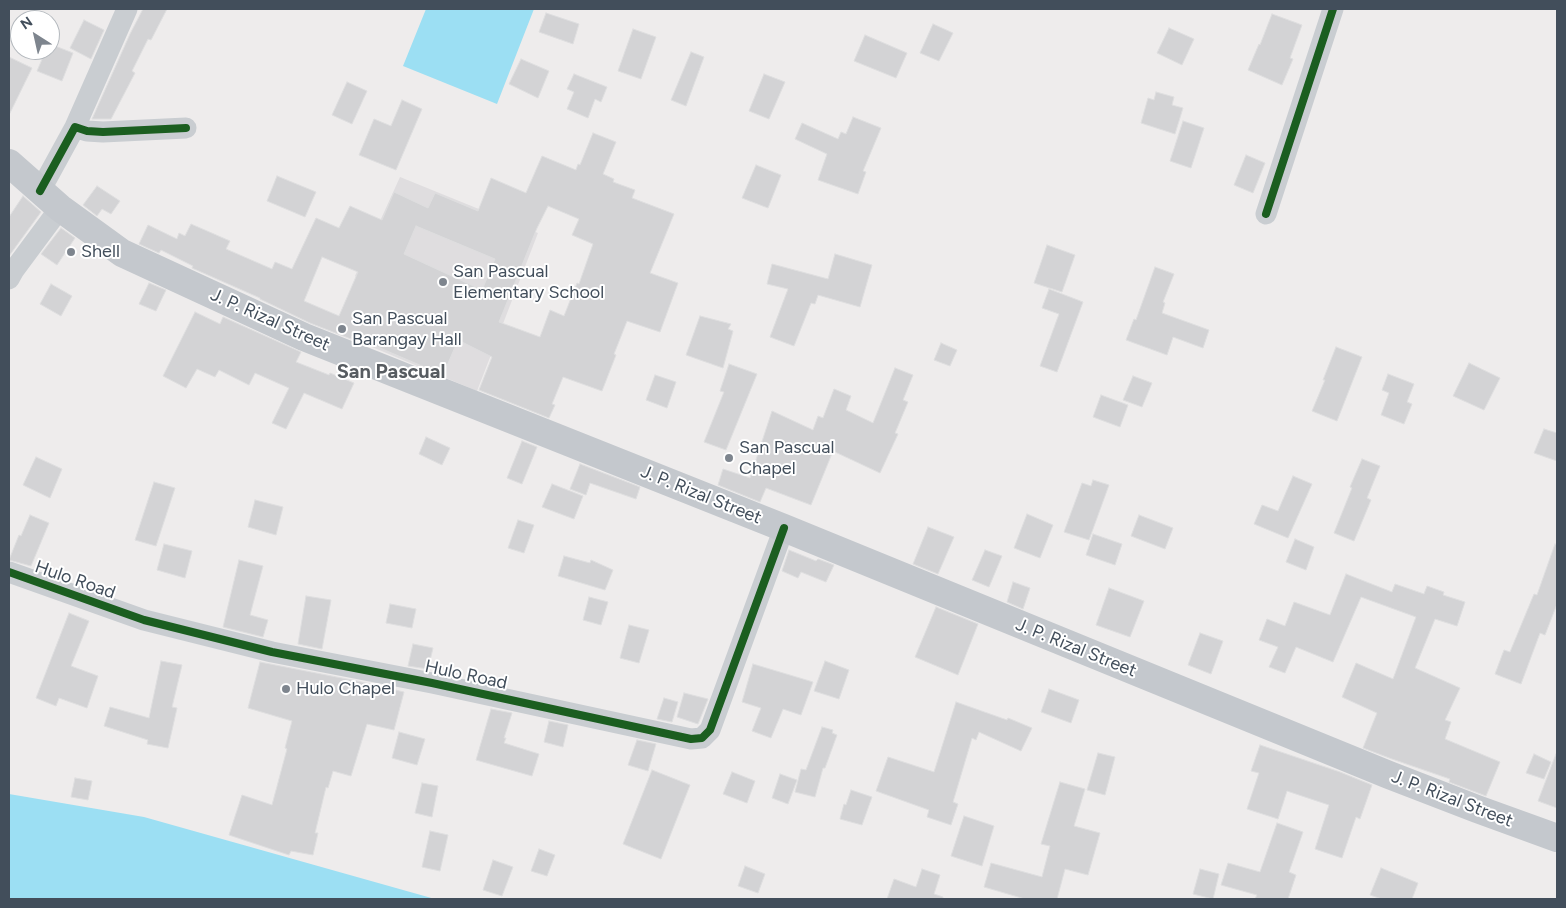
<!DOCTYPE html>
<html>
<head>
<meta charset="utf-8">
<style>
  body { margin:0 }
  #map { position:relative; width:1566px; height:908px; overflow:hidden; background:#eeecec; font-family:Figtree,sans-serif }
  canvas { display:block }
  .frame { position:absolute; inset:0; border:10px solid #424e5b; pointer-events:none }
  .north { position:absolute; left:10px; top:10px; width:50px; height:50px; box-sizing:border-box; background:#fff; border:1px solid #b3b8bd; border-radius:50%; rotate:325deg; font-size:14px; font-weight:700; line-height:20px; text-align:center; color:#424e5b }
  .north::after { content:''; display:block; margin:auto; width:18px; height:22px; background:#7e858e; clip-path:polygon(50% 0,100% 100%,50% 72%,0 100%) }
</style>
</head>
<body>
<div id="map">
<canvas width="1566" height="908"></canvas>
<div class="frame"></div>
<div class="north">N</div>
</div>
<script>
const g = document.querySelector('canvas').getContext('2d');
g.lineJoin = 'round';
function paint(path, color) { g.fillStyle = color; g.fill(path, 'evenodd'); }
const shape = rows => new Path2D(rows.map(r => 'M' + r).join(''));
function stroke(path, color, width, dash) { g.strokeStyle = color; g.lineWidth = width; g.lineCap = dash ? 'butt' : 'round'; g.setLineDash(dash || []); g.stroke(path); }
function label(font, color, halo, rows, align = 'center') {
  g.font = font + ' Figtree,sans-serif'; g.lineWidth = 4; g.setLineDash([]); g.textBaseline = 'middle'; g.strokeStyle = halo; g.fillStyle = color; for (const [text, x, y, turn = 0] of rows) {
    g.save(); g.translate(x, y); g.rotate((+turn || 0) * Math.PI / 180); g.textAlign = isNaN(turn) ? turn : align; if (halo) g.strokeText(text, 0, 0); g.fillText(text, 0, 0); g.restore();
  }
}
paint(shape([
  [400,177,538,233,477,391,353,339,376,287,355,276]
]), '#dfdddf');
paint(shape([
  [426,9,534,9,497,104,403,66],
  [9,794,144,817,435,899,9,899]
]), '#9cdff3');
const building = shape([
  [143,9,167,9,151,40,148,39,132,71,135,73,111,119,92,119,130,34,143,9],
  [546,13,579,24,573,44,539,32,546,13],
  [1272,14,1302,25,1290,58,1293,59,1282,85,1248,70,1259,44,1260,45,1272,14],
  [84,20,104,30,91,59,70,48,84,20],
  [933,24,953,33,939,61,920,53,933,24],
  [1169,28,1194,39,1182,65,1157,53,1169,28],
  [633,29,656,37,641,79,618,71,633,29],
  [865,35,907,53,896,78,854,61,865,35],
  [50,44,73,53,62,81,37,71,46,50,50,50,50,44],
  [691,52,704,57,686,106,671,100,691,52],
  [9,57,32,68,9,115,9,57],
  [521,59,549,71,538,98,509,84,521,59],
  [574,74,607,87,601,102,595,99,588,118,567,109,574,92,567,89,574,74],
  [764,74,785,82,769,119,749,111,764,74],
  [347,82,367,91,352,124,332,115,347,82],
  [1156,92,1174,97,1172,105,1183,108,1175,134,1141,123,1148,98,1154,100,1156,92],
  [402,100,422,109,396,170,359,155,374,119,391,126,402,100],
  [853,117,881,128,863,171,866,172,858,194,818,180,827,154,795,139,802,123,838,139,841,132,846,134,853,117],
  [1183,121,1204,128,1191,168,1170,161,1183,121],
  [593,133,616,142,603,174,614,179,613,182,635,190,632,198,674,214,650,273,678,283,660,332,627,321,614,354,616,355,602,391,563,377,552,404,555,405,549,418,479,390,492,357,458,340,443,375,352,336,351,339,310,323,260,299,260,298,192,268,193,266,161,250,159,253,139,244,148,225,177,239,179,233,185,236,191,224,230,241,226,249,272,269,275,262,292,269,316,218,339,228,350,206,382,220,394,192,428,208,435,193,478,211,491,178,526,193,542,156,576,170,578,164,580,165,593,133],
  [548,206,579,219,572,235,593,244,579,284,577,283,564,316,550,310,540,337,499,322,537,228,548,206],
  [416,226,495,259,482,290,404,254,416,226],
  [322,257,358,272,339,316,304,301,322,257],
  [1246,155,1265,163,1253,193,1234,185,1246,155],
  [756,165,781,175,768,208,742,198,756,165],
  [277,176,316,192,305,217,267,201,277,176],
  [97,186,120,201,111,214,102,209,97,216,83,205,97,186],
  [23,196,41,212,9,256,9,217,23,196],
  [61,228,75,238,57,265,41,254,61,228],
  [1047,245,1075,255,1062,292,1034,283,1047,245],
  [835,254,872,265,860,307,818,295,815,304,811,303,794,346,770,337,788,289,767,284,772,264,828,279,835,254],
  [1155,267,1174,274,1163,302,1165,303,1162,313,1209,330,1203,348,1173,337,1167,355,1126,340,1134,319,1136,320,1155,267],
  [149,283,166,290,156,311,139,304,149,283],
  [51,284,72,296,61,316,40,304,51,284],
  [1049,289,1083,302,1057,372,1040,366,1059,314,1042,308,1049,289],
  [195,312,220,324,223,317,301,352,296,362,329,375,330,373,354,383,342,409,304,393,286,429,272,423,289,388,255,373,249,385,219,370,215,377,197,369,186,388,163,376,195,312],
  [700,316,731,324,728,329,733,331,723,368,686,355,700,316],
  [941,343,957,350,950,366,934,360,941,343],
  [1336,347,1362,357,1337,421,1312,411,1325,380,1323,380,1336,347],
  [1469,363,1500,378,1484,410,1453,396,1469,363],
  [729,364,757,374,726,450,704,442,724,392,720,391,729,364],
  [895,368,913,375,903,400,908,402,895,433,898,434,880,473,833,451,811,505,766,488,760,502,718,485,723,469,750,478,772,411,813,430,818,416,823,418,834,389,851,396,846,410,873,423,895,368],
  [1388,374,1414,384,1407,402,1412,404,1404,424,1381,415,1389,393,1382,390,1388,374],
  [655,375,676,382,667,408,646,400,655,375],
  [1133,376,1152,383,1142,407,1123,400,1133,376],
  [1101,395,1128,405,1120,427,1093,417,1101,395],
  [1544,429,1557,433,1557,461,1534,453,1544,429],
  [426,437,450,448,442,465,419,454,426,437],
  [522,441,537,447,522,484,507,478,522,441],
  [36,457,62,469,50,498,23,485,36,457],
  [1362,459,1380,466,1367,498,1371,500,1354,541,1334,533,1352,488,1350,487,1362,459],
  [580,464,640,487,636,499,590,483,586,495,570,489,580,464],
  [1293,476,1312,484,1288,538,1254,524,1262,505,1278,511,1293,476],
  [1093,480,1109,485,1089,540,1064,532,1082,483,1091,486,1093,480],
  [154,482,175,488,156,546,135,540,154,482],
  [552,484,583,496,574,519,542,507,552,484],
  [255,500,283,507,276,535,248,527,255,500],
  [1027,514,1053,525,1040,558,1014,548,1027,514],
  [30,515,49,523,31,566,9,560,19,535,21,536,30,515],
  [1139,515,1173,528,1165,549,1131,536,1139,515],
  [518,520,534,525,524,553,508,548,518,520],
  [928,527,954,537,938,574,913,564,928,527],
  [1093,534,1122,544,1115,565,1086,555,1093,534],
  [1295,539,1314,547,1306,570,1286,562,1295,539],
  [164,544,192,551,185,578,157,570,164,544],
  [1555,544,1557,545,1557,604,1545,635,1540,633,1521,684,1495,674,1504,650,1510,652,1534,594,1537,595,1555,544],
  [789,550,816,561,818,559,834,565,826,582,801,572,798,578,782,571,789,550],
  [985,550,1002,556,989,587,972,580,985,550],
  [564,556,590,563,591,560,613,570,605,590,558,576,564,556],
  [239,560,263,566,250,615,268,620,263,637,223,627,239,560],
  [1346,574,1392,592,1395,584,1424,594,1427,586,1444,592,1443,595,1465,602,1457,626,1435,619,1415,668,1460,688,1445,720,1451,722,1445,739,1500,762,1486,796,1449,782,1450,779,1392,759,1363,748,1377,713,1342,697,1356,663,1393,679,1416,617,1361,597,1333,662,1296,647,1285,673,1269,667,1278,647,1259,640,1267,619,1285,626,1294,602,1330,615,1346,574],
  [1013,582,1030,588,1023,609,1007,602,1013,582],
  [1109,588,1144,601,1130,637,1096,625,1109,588],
  [306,596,331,600,322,649,298,644,306,596],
  [589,597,608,602,601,625,583,620,589,597],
  [390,604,416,609,412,628,386,623,390,604],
  [936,607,978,624,958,675,915,657,936,607],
  [69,613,89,621,71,666,98,676,87,708,59,698,56,706,36,698,69,613],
  [629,625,649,630,639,663,620,658,629,625],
  [1200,633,1223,641,1211,674,1188,665,1200,633],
  [413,644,433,648,428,669,408,666,413,644],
  [161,661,182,665,172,707,177,708,168,748,147,744,148,740,104,726,110,707,149,718,161,661],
  [825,661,849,670,839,699,814,691,825,661],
  [260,662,357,681,404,692,394,730,367,724,351,776,333,771,328,788,326,787,315,833,318,833,313,855,291,851,289,855,229,835,242,795,272,805,287,749,285,748,292,721,248,708,260,662],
  [753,664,813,682,801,715,783,709,771,738,752,731,761,708,742,702,753,664],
  [1049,689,1079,700,1071,723,1041,712,1049,689],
  [684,693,708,699,698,724,677,717,684,693],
  [664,698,678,702,672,722,657,719,664,698],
  [956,702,1007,720,1008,718,1032,728,1021,751,979,732,976,740,972,738,953,802,958,804,951,825,927,817,929,810,876,791,888,757,934,772,956,702],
  [491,709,512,713,504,738,506,738,504,743,539,754,532,776,476,760,491,709],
  [549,721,568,725,563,747,544,742,549,721],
  [822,727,833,730,832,733,837,735,825,768,823,768,815,797,795,792,801,769,806,770,822,727],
  [399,732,425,739,417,765,392,758,399,732],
  [637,740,656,744,648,771,628,765,637,740],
  [1260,745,1340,772,1372,785,1360,819,1356,817,1342,858,1315,849,1329,805,1287,791,1278,819,1247,809,1259,773,1251,771,1260,745],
  [1098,753,1115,757,1105,795,1087,790,1098,753],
  [1534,754,1551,762,1544,779,1526,773,1534,754],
  [1556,754,1557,754,1557,808,1538,801,1556,754],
  [652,770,690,785,661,859,623,844,652,770],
  [732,772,755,781,747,803,723,794,732,772],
  [780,774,797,780,788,804,772,798,780,774],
  [75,778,92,781,88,800,71,797,75,778],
  [1060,782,1085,789,1074,826,1100,833,1088,875,1065,869,1057,899,1025,899,984,887,991,863,1042,877,1050,846,1041,844,1060,782],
  [422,783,438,786,432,817,415,813,422,783],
  [851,790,872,797,862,825,840,819,844,804,846,805,851,790],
  [964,816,994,826,982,866,951,856,964,816],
  [1277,823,1303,832,1289,872,1296,875,1288,899,1255,899,1257,895,1221,885,1228,863,1260,872,1277,823],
  [430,831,448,835,440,871,422,867,430,831],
  [539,849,555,855,547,876,531,871,539,849],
  [493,860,513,867,502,896,483,890,493,860],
  [745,866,765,874,758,893,738,886,745,866],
  [1381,868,1418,883,1412,899,1382,899,1370,895,1381,868],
  [922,869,940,875,934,894,943,897,943,899,887,899,894,879,916,887,922,869],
  [1200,869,1219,874,1213,899,1193,894,1200,869]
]);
paint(building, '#d3d3d5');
stroke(building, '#dededf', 1);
stroke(shape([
  [75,127,127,9],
  [40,191,75,127,87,131,103,132,186,128],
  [1266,214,1333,9],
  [9,279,14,270,60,208],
  [9,572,144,620,272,652,432,683,691,739,702,738,710,730,784,528]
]), '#c9cdd1', 21);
stroke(shape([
  [9,163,60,208,122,253,304,337,784,528,1389,775,1477,809,1557,838]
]), '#c4c8cd', 28);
stroke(shape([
  [40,191,75,127,87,131,103,132,186,128],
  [1266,214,1333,9],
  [9,572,144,620,272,652,432,683,691,739,702,738,710,730,784,528]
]), '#1b5e20', 8);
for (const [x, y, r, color] of [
  [71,252,5,"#7e858e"],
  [443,282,5,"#7e858e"],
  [342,329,5,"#7e858e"],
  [729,458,5,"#7e858e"],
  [286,689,5,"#7e858e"]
]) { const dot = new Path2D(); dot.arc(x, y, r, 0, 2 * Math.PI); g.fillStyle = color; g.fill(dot); stroke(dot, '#fff', 2); }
label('18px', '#424e5b', '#fff', [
  ["Shell",81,252],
  ["San Pascual",453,272],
  ["Elementary School",453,293],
  ["San Pascual",352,319],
  ["Barangay Hall",352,340],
  ["San Pascual",739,448],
  ["Chapel",739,469],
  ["Hulo Chapel",296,689]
], 'left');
label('18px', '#424e5b', '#fff', [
  ["J. P. Rizal Street",270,320,24],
  ["J. P. Rizal Street",701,495,22],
  ["Hulo Road",75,580,19],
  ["J. P. Rizal Street",1076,648,22],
  ["Hulo Road",466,675,12],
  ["J. P. Rizal Street",1452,799,21]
]);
label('bold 20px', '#575c61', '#fff', [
  ["San Pascual",391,372]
]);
</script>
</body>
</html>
